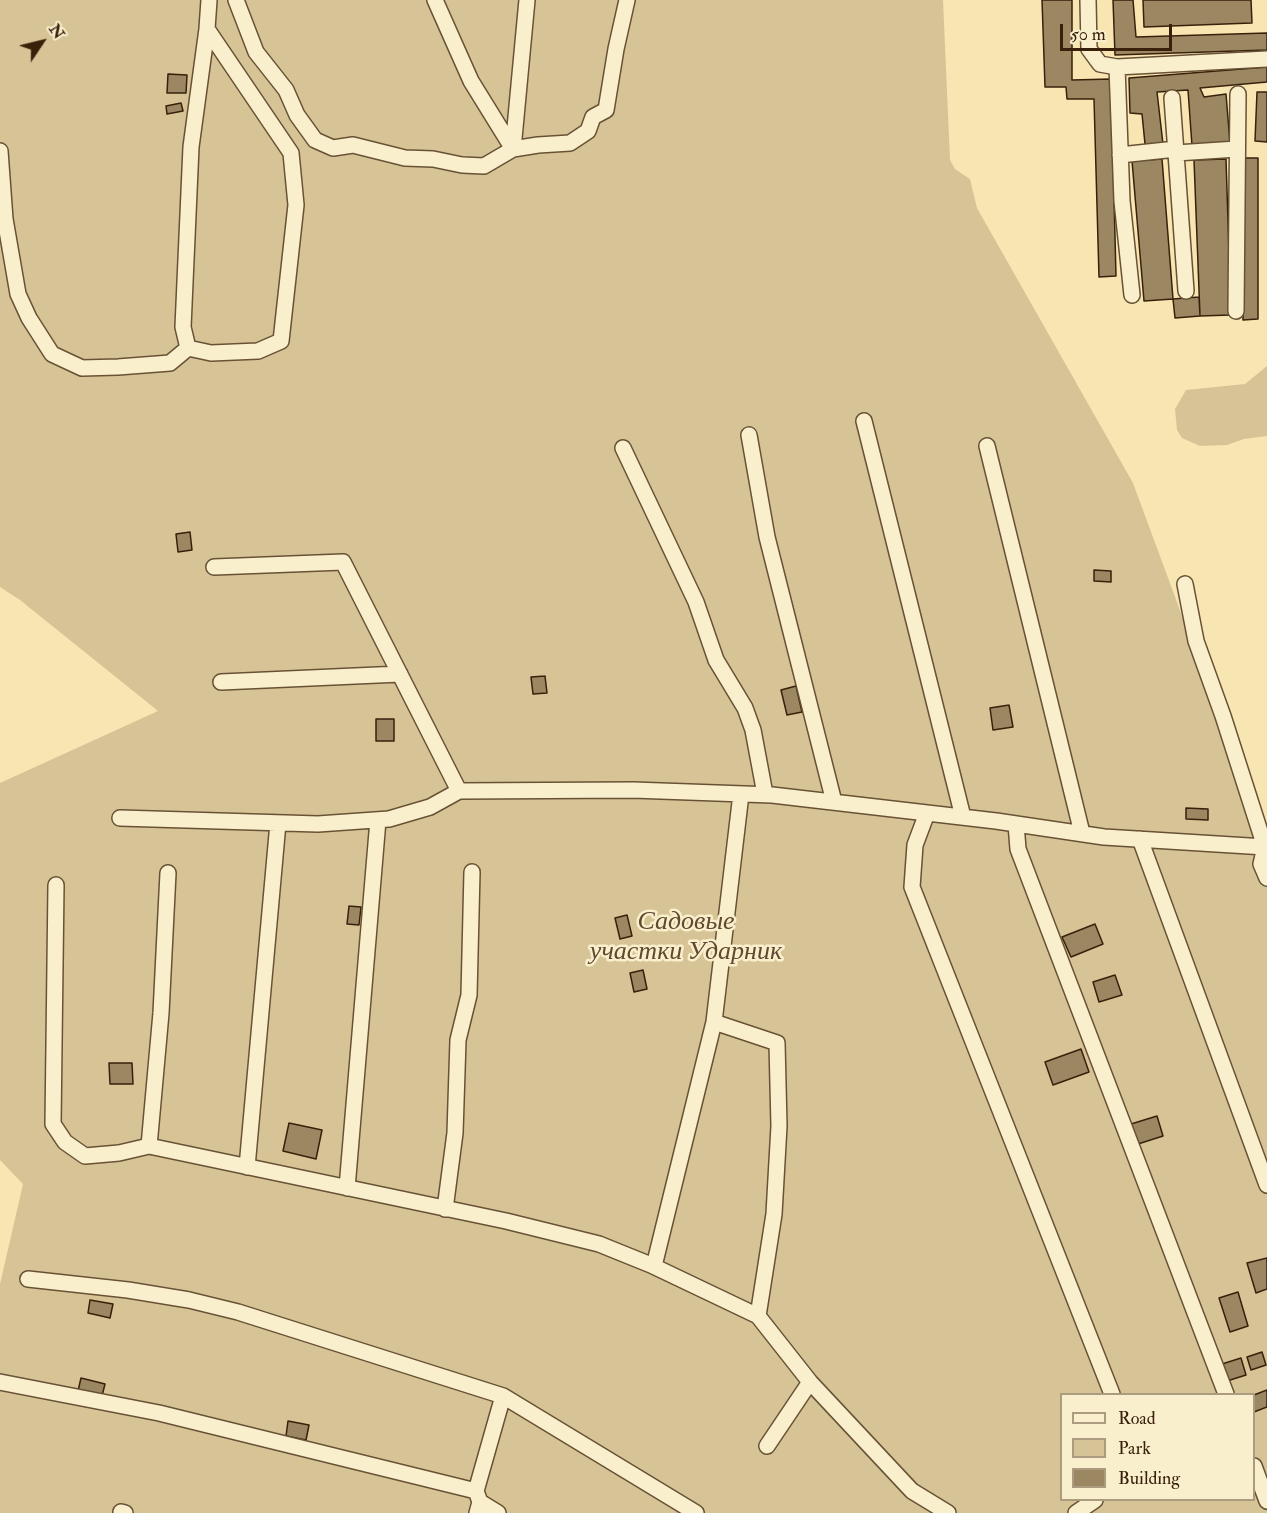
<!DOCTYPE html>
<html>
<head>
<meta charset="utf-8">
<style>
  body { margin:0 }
  #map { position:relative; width:1267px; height:1513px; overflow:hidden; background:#f7e6b2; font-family:"IM FELL Double Pica",serif }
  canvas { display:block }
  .legend { position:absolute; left:1060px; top:1393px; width:195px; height:108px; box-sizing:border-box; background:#faefcd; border:2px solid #ac9c7f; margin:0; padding:8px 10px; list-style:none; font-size:18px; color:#38200b }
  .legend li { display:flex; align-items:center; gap:12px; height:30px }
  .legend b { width:30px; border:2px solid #ac9c7f }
  .north { position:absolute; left:12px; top:12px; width:60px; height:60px; -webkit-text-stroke:4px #faefcd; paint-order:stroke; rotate:55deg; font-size:16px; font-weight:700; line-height:24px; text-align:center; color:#38200b }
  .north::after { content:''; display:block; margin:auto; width:21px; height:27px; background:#38200b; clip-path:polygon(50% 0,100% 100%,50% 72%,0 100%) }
  .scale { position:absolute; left:1060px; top:24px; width:112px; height:27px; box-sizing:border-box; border:3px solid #38200b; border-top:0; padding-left:8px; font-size:18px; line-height:21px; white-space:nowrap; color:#38200b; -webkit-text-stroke:4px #faefcd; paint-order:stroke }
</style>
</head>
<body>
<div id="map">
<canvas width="1267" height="1513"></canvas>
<ul class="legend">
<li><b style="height:8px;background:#faefcd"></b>Road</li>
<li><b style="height:16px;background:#d7c496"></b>Park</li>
<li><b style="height:16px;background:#9b8762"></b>Building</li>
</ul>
<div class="north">N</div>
<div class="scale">50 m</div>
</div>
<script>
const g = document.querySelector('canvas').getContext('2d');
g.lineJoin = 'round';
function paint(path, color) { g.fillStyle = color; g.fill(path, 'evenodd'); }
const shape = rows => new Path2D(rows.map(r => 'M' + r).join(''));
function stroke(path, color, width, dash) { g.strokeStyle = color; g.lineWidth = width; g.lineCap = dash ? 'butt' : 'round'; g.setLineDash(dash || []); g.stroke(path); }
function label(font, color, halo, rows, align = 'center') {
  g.font = font + ' "IM FELL Double Pica",serif'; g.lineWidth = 5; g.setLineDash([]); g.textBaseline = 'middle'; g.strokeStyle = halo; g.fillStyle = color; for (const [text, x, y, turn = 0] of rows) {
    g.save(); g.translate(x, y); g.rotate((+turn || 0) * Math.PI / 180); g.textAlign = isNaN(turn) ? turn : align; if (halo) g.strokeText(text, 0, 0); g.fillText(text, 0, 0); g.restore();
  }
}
paint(shape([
  [0,0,943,0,950,160,955,169,970,179,977,208,1133,483,1267,846,1267,1513,0,1513,0,1284,23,1184,0,1160,0,783,158,711,20,600,0,587],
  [1062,1394,1254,1394,1254,1500,1062,1500],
  [1267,366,1267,436,1244,439,1227,445,1200,446,1182,438,1177,430,1175,409,1186,390,1245,384]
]), '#d7c496');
const building = shape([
  [1042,0,1072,0,1072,80,1111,79,1116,276,1099,277,1094,99,1067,99,1066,87,1045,87,1042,0],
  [1113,0,1133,0,1136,37,1267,33,1267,50,1115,55,1113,0],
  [1143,0,1251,0,1252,23,1144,27,1143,0],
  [1267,67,1267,82,1200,88,1204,97,1226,94,1230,143,1192,146,1188,90,1157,92,1163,144,1145,144,1142,114,1130,113,1129,78,1267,67],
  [168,74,187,75,186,93,167,93,168,74],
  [1257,92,1267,92,1267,142,1255,141,1257,92],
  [181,103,183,111,167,114,166,106,181,103],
  [1243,158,1258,158,1258,319,1243,320,1243,158],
  [1162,159,1173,299,1144,301,1132,161,1162,159],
  [1226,159,1231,315,1200,316,1194,160,1226,159],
  [1199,297,1200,316,1175,318,1173,299,1199,297],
  [190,532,192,550,178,552,176,534,190,532],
  [1094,570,1111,571,1111,582,1094,581,1094,570],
  [545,676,547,693,533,694,531,677,545,676],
  [796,686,802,712,787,715,781,690,796,686],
  [1009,705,1013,727,993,730,990,708,1009,705],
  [376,719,394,719,394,741,376,741,376,719],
  [1186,808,1208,809,1208,820,1186,819,1186,808],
  [349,906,361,907,359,925,347,924,349,906],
  [627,915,632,936,620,939,615,918,627,915],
  [1095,924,1103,944,1071,957,1062,937,1095,924],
  [643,970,647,989,634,992,630,973,643,970],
  [1115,975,1122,995,1099,1002,1093,982,1115,975],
  [1081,1049,1089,1072,1053,1085,1045,1062,1081,1049],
  [109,1063,132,1063,133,1084,110,1084,109,1063],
  [1157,1116,1163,1136,1138,1144,1131,1124,1157,1116],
  [289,1123,322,1130,316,1159,283,1151,289,1123],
  [1267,1258,1267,1289,1256,1293,1247,1263,1267,1258],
  [1238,1292,1248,1326,1230,1332,1219,1298,1238,1292],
  [90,1300,113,1304,110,1318,88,1313,90,1300],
  [1262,1352,1266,1365,1251,1370,1247,1357,1262,1352],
  [1241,1358,1246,1375,1227,1381,1222,1364,1241,1358],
  [81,1378,105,1384,102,1396,78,1391,81,1378],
  [1267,1390,1267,1407,1254,1412,1254,1395,1267,1390],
  [288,1421,309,1425,306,1440,286,1436,288,1421]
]);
paint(building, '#9b8762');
stroke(building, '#38200b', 1.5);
const minor = shape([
  [236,0,256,52,286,90,297,115,315,140,333,148,353,145,405,158,433,159,462,165,484,166,513,149,538,145,570,143,588,131,593,117,606,110,616,49,627,0],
  [435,0,471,81,513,149,527,0],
  [1088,0,1089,49,1100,64,1117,67],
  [1172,98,1186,291],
  [0,151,5,219,18,294,29,318,52,354,82,368,118,367,170,363,188,348,211,353,258,351,281,341,296,205,291,153,207,29,209,0],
  [1176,153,1237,149],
  [1120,155,1176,149],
  [1132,295,1122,201,1117,67,1267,59],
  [1236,311,1238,94],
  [188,348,183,327,191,147,207,29],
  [864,421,963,817],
  [749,435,767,537,834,802],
  [987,446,1082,833],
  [623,448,696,602,716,660,745,708,753,730,765,794],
  [214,567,343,562,459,791,633,790,772,795,996,821,1104,837,1265,847,1261,864,1267,878],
  [1185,584,1196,641,1223,716,1265,847,1267,847],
  [221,682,400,674],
  [927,813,915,845,912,887,1112,1394],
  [120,818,318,824,389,819,430,807,459,791],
  [1016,824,1018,849,1226,1394],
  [1140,839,1267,1185],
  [56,885,53,1124,65,1142,85,1156,119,1153,149,1146,506,1221,599,1244,651,1265,758,1316,810,1382,912,1491,948,1513],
  [714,1022,777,1043,779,1126,774,1214,758,1316],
  [149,1146,161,1013,168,873],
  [247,1167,278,823],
  [347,1188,378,820],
  [445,1209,455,1133,458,1040,469,995,472,872],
  [654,1266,714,1022,741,794],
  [28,1279,128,1290,189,1300,238,1312,503,1396,696,1513],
  [0,1382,159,1413,476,1491],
  [767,1446,810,1382],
  [1254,1466,1267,1501],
  [480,1502,498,1513],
  [121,1512,125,1513],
  [477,1513,480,1502,476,1491,503,1396],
  [1076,1513,1095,1500]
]);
stroke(minor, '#685235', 18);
stroke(minor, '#faefcd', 15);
label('italic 26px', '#60492e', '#faefcd', [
  ["Садовые",686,923],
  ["участки Ударник",686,953]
]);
</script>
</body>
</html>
